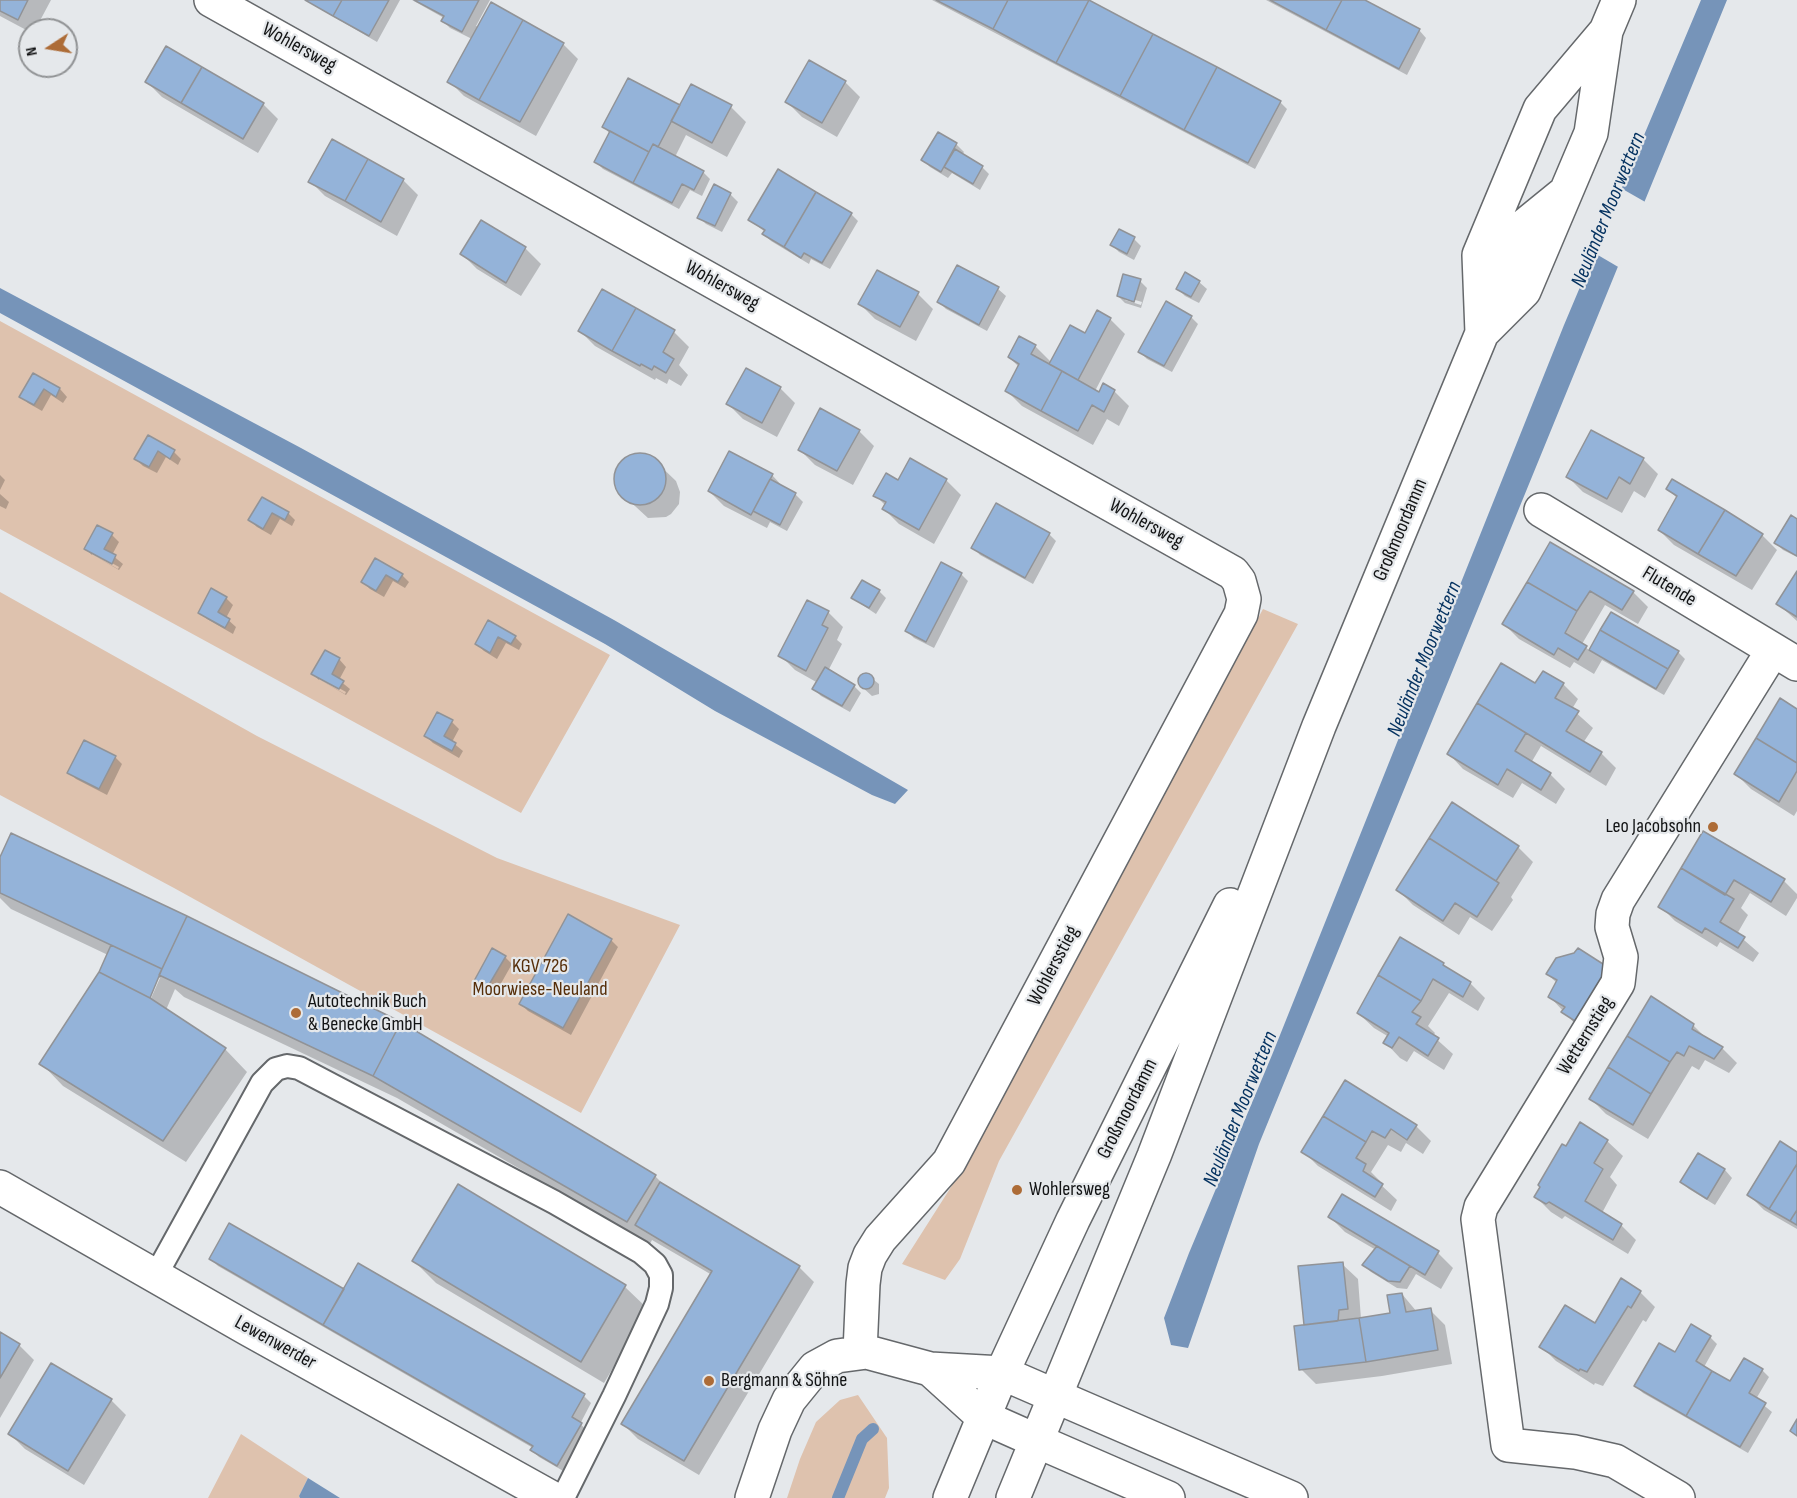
<!DOCTYPE html>
<html>
<head>
<meta charset="utf-8">
<style>
  body { margin:0 }
  #map { position:relative; width:1797px; height:1498px; overflow:hidden; background:#e5e8eb; font-family:"Sofia Sans Condensed",sans-serif }
  canvas { display:block }
  .north { position:absolute; left:18px; top:18px; width:60px; height:60px; box-sizing:border-box; background:#e5e8eb; border:2px solid #919395; border-radius:50%; rotate:258deg; font-size:16px; font-weight:700; line-height:24px; text-align:center; color:#131415 }
  .north::after { content:''; display:block; margin:auto; width:21px; height:27px; background:#ad6c37; clip-path:polygon(50% 0,100% 100%,50% 72%,0 100%) }
</style>
</head>
<body>
<div id="map">
<canvas width="1797" height="1498"></canvas>
<div class="north">N</div>
</div>
<script>
const g = document.querySelector('canvas').getContext('2d');
g.lineJoin = 'round';
function paint(path, color) { g.fillStyle = color; g.fill(path, 'evenodd'); }
const shape = rows => new Path2D(rows.map(r => 'M' + r).join(''));
function stroke(path, color, width, dash) { g.strokeStyle = color; g.lineWidth = width; g.lineCap = dash ? 'butt' : 'round'; g.setLineDash(dash || []); g.stroke(path); }
function label(font, color, halo, rows, align = 'center') {
  g.font = font + ' "Sofia Sans Condensed",sans-serif'; g.lineWidth = 4.5; g.setLineDash([]); g.textBaseline = 'middle'; g.strokeStyle = halo; g.fillStyle = color; for (const [text, x, y, turn = 0] of rows) {
    g.save(); g.translate(x, y); g.rotate((+turn || 0) * Math.PI / 180); g.textAlign = isNaN(turn) ? turn : align; if (halo) g.strokeText(text, 0, 0); g.fillText(text, 0, 0); g.restore();
  }
}
paint(shape([
  [0,321,610,655,521,813,0,529],
  [0,592,257,736,497,858,680,925,581,1113,174,888,0,795],
  [1263,609,1298,624,999,1161,960,1259,945,1280,902,1264,951,1187],
  [858,1395,887,1438,889,1488,885,1498,787,1498,800,1459,816,1422,840,1400],
  [241,1434,308,1478,299,1496,300,1498,208,1498]
]), '#dec2ae');
paint(shape([
  [1701,0,1727,0,1259,1144,1188,1348,1171,1345,1164,1318,1189,1253,1272,1055,1564,325],
  [0,288,301,448,614,620,908,790,895,804,872,795,715,711,605,644,0,313],
  [308,1478,340,1498,300,1498,299,1496]
]), '#7694b9');
paint(shape([
  [1619,187,1647,203,1620,268,1591,251]
]), '#e5e8eb');
paint(shape([
  [0,0,51,0,35,30,30,30,30,32,0,16],
  [305,0,400,0,377,42],
  [412,0,490,0,476,26,563,44,578,59,536,136,464,96,449,81,472,39,450,28,443,21,444,18],
  [932,0,1085,0,1280,102,1287,109,1255,169],
  [1266,0,1362,0,1419,30,1426,38,1407,75],
  [147,82,263,104,278,119,258,153,162,97],
  [845,82,860,97,837,137,802,117,787,102],
  [680,107,731,107,746,122,727,157,686,135,675,157,703,172,710,179,702,196,690,190,679,209,603,169,596,162,610,134,604,127],
  [938,134,956,144,964,152,962,155,982,167,989,174,980,190,952,173,948,178,930,167,923,160],
  [332,141,403,180,418,195,397,236,325,196,310,181],
  [715,186,730,194,738,202,722,232,706,224,699,217],
  [851,214,858,221,830,269,811,259,809,264,771,241,764,234,765,232,750,220],
  [481,222,526,249,541,264,521,296,477,269,462,254],
  [1134,239,1141,246,1134,260,1119,252,1112,245],
  [958,267,998,289,1006,296,987,331,946,309,939,302],
  [1140,281,1147,288,1141,308,1125,303,1118,296],
  [1125,297,1142,302,1141,305,1125,300],
  [1199,282,1207,289,1199,303,1185,296,1178,289],
  [602,291,674,332,689,347,679,365,688,375,681,386,669,379,667,384,656,378,655,380,595,346,580,331],
  [918,294,933,309,916,341,875,319,860,304],
  [1098,312,1110,319,1125,334,1095,391,1100,394,1104,386,1114,391,1129,406,1119,426,1107,419,1093,445,1022,406,1007,391,1019,367,1009,357,1035,346,1052,363,1085,335],
  [1191,317,1198,324,1172,372,1147,359,1140,352],
  [33,375,60,389,67,397,63,403,51,395,42,411,28,403,21,396],
  [780,388,795,403,777,437,743,419,728,404],
  [859,431,874,446,853,485,815,465,800,450],
  [1592,432,1643,459,1658,474,1645,498,1634,491,1622,513,1583,492,1568,477],
  [149,437,174,452,181,459,178,465,166,457,157,473,143,466,136,459],
  [639,454,651,457,676,481,680,492,679,504,671,514,666,517,648,518,623,495,617,484,619,466,634,455],
  [0,475,5,480,0,490],
  [772,475,785,489,795,494,803,502,787,531,770,522,767,528,724,506,709,491],
  [946,480,961,495,934,544,899,524,884,509,886,506,875,495,898,482],
  [1668,489,1762,535,1777,550,1752,590,1674,545,1659,530,1678,499],
  [0,494,9,502,6,509,0,506],
  [263,499,288,513,295,520,292,526,280,519,271,535,257,527,250,520],
  [1797,520,1797,557,1783,550,1776,543],
  [1049,534,1056,541,1033,584,980,555,973,547],
  [112,535,119,542,112,555,123,564,119,570,93,555,118,569,119,567,92,552,92,555,86,549],
  [1550,544,1633,592,1648,607,1638,624,1605,605,1582,644,1590,651,1612,614,1678,652,1685,659,1664,695,1602,660,1594,674,1574,662,1570,668,1519,639,1504,624],
  [376,560,402,575,409,582,405,588,393,581,384,597,370,589,363,582],
  [961,574,968,581,934,648,914,638,907,631],
  [1797,574,1797,621,1778,604],
  [879,591,886,598,876,614,861,604,853,597],
  [226,598,233,605,226,618,236,627,233,634,207,619,200,612],
  [828,612,843,627,837,640,842,644,828,671,854,686,861,693,850,712,821,696,814,689,818,683,795,670,780,655],
  [489,622,515,637,522,644,519,650,506,643,497,659,484,651,477,644],
  [339,659,346,667,339,680,350,689,346,695,320,680,345,694,346,692,319,677,319,680,313,674],
  [1502,665,1536,685,1563,684,1578,699,1572,709,1593,728,1583,743,1601,753,1616,768,1606,786,1541,746,1531,763,1550,774,1565,789,1556,804,1522,783,1513,798,1463,769,1448,753],
  [865,673,879,684,879,694,872,696,861,686,859,677],
  [1797,711,1797,811,1794,816,1751,789,1736,774],
  [452,722,459,729,452,742,463,751,459,758,433,743,426,736],
  [115,757,122,764,107,795,76,779,69,772],
  [1453,805,1518,847,1533,862,1511,897,1513,900,1492,931,1470,917,1459,935,1413,905,1398,890],
  [1704,833,1784,881,1797,894,1797,898,1786,916,1750,893,1741,908,1748,915,1737,934,1759,953,1753,962,1720,942,1717,947,1675,921,1660,906],
  [0,861,655,1176,667,1188,799,1267,814,1282,699,1475,638,1439,623,1424,712,1275,652,1240,650,1244,397,1098,184,997,175,989,166,1010,225,1049,247,1072,186,1162,63,1086,41,1063,100,972,108,955,11,909,0,898],
  [157,978,160,978,148,1005,145,1004],
  [611,940,618,947,571,1035,528,1011,521,1004],
  [1578,950,1578,1027,1550,997,1557,983,1547,974],
  [505,957,512,964,495,994,483,988,476,981],
  [1443,964,1451,972,1470,983,1485,998,1478,1011,1449,993,1428,1026,1435,1033,1433,1036,1453,1054,1444,1070,1414,1051,1407,1062,1400,1058,1385,1042,1389,1037,1374,1028,1358,1013],
  [1693,1025,1707,1039,1722,1048,1737,1063,1729,1073,1705,1060,1699,1070,1692,1066,1648,1139,1606,1114,1591,1099],
  [1345,1083,1416,1126,1431,1141,1423,1154,1406,1143,1401,1152,1388,1145,1371,1172,1380,1181,1379,1183,1397,1200,1391,1211,1318,1166,1303,1151],
  [1580,1124,1607,1141,1623,1156,1610,1177,1617,1185,1602,1213,1621,1225,1636,1240,1628,1254,1565,1216,1562,1219,1551,1212,1536,1197],
  [1797,1153,1797,1229,1764,1210,1749,1195],
  [1699,1155,1725,1170,1732,1178,1715,1205,1689,1189,1682,1182],
  [458,1186,625,1287,648,1309,604,1383,436,1283,414,1261],
  [1330,1217,1438,1253,1453,1268,1441,1289,1416,1274,1407,1289,1397,1288,1371,1272,1364,1265,1376,1250,1345,1232],
  [211,1259,344,1291,584,1396,591,1403,580,1424,588,1431,565,1472,539,1457,532,1450,533,1448,218,1266],
  [1342,1264,1358,1279,1361,1319,1392,1314,1402,1294,1417,1312,1430,1310,1445,1325,1452,1364,1382,1376,1316,1384,1301,1369],
  [1640,1292,1655,1307,1646,1322,1643,1320,1603,1386,1595,1383,1594,1385,1556,1361,1541,1346,1595,1325],
  [0,1334,19,1345,34,1360,0,1418],
  [1710,1337,1717,1344,1704,1367,1731,1383,1762,1370,1769,1377,1756,1399,1772,1412,1748,1453,1643,1393,1636,1386,1676,1354],
  [111,1400,126,1415,84,1485,25,1449,10,1434]
]), '#0003');
stroke(shape([
  [838,1498,862,1439,873,1429]
]), '#7694b9', 12);
const building = shape([
  [0,0,28,0,18,20,0,11,0,0],
  [305,0,342,0,333,16,305,0],
  [342,0,389,0,369,36,333,16,342,0],
  [414,0,479,0,462,32,441,21,444,16,414,0],
  [936,0,1008,0,993,29,936,0],
  [1008,0,1089,0,1056,63,993,29,1008,0],
  [1089,0,1153,34,1120,96,1056,63,1089,0],
  [1270,0,1342,0,1326,30,1270,0],
  [1342,0,1365,0,1420,29,1399,69,1326,30,1342,0],
  [491,2,523,20,479,100,447,82,491,2],
  [523,20,564,43,520,122,479,100,523,20],
  [1153,34,1217,67,1184,130,1120,96,1153,34],
  [166,46,202,67,181,103,145,82,166,46],
  [809,60,846,81,822,123,785,102,809,60],
  [202,67,264,103,243,139,181,103,202,67],
  [1217,67,1281,101,1248,163,1184,130,1217,67],
  [628,78,680,105,658,147,653,144,649,152,602,127,628,78],
  [691,84,732,105,712,143,671,121,691,84],
  [610,131,649,152,633,183,594,162,610,131],
  [938,132,957,143,941,172,921,160,938,132],
  [332,139,368,159,345,201,308,182,332,139],
  [653,144,704,171,694,190,682,184,672,203,633,183,653,144],
  [955,149,983,166,973,184,944,167,955,149],
  [368,159,404,179,381,222,345,201,368,159],
  [778,169,816,192,784,247,762,234,765,230,748,220,778,169],
  [714,184,731,193,715,226,697,218,714,184],
  [816,192,852,213,822,263,804,253,801,258,784,247,816,192],
  [481,220,526,247,506,283,460,254,481,220],
  [1119,229,1135,237,1127,254,1110,245,1119,229],
  [957,265,999,287,979,325,937,302,957,265],
  [877,270,919,292,900,327,858,304,877,270],
  [1185,272,1200,281,1191,297,1176,289,1185,272],
  [1123,274,1141,279,1134,302,1117,296,1123,274],
  [602,289,636,308,612,351,578,331,602,289],
  [1166,301,1192,316,1164,366,1138,352,1166,301],
  [636,308,675,330,663,352,674,359,666,373,654,366,652,370,641,364,640,366,612,351,636,308],
  [1097,310,1111,318,1078,380,1049,364,1070,325,1085,333,1097,310],
  [1019,336,1036,345,1031,354,1062,371,1041,411,1005,391,1019,364,1008,357,1019,336],
  [746,368,781,387,762,423,726,404,746,368],
  [1062,371,1099,392,1103,383,1115,390,1104,412,1092,405,1078,431,1041,411,1062,371],
  [33,373,60,388,56,397,44,389,34,405,19,397,33,373],
  [820,408,860,430,837,471,798,450,820,408],
  [1591,430,1644,458,1630,484,1619,477,1607,499,1566,477,1591,430],
  [148,435,175,450,170,459,158,451,149,467,134,459,148,435],
  [729,451,773,474,751,515,708,491,729,451],
  '614 479a26 26 0 1 1 52 0a26 26 0 1 1-52 0Z',
  [910,458,947,479,919,530,882,509,886,502,873,496,886,473,898,480,910,458],
  [770,479,796,493,780,525,753,511,770,479],
  [1672,479,1725,510,1698,554,1658,530,1677,496,1666,489,1672,479],
  [262,497,289,512,285,520,272,513,263,529,248,520,262,497],
  [996,503,1050,533,1025,578,971,548,996,503],
  [1725,510,1763,534,1736,576,1698,554,1725,510],
  [1791,515,1797,519,1797,556,1774,543,1791,515],
  [97,525,113,533,104,549,116,555,112,564,84,549,97,525],
  [1550,542,1634,591,1622,610,1590,591,1577,611,1527,582,1550,542],
  [375,558,403,574,398,582,386,575,376,591,361,582,375,558],
  [941,562,962,573,926,642,905,631,941,562],
  [1797,571,1797,617,1776,604,1797,571],
  [862,580,880,590,869,608,851,598,862,580],
  [1527,582,1577,611,1565,633,1587,646,1578,660,1558,648,1554,655,1502,624,1527,582],
  [211,588,227,597,218,612,230,619,225,628,198,613,211,588],
  [807,600,829,611,822,625,828,628,806,671,778,656,807,600],
  [1611,612,1679,651,1668,669,1600,630,1611,612],
  [488,620,516,636,511,644,498,637,490,653,475,644,488,620],
  [1600,630,1668,669,1656,689,1589,650,1600,630],
  [325,650,340,658,332,674,344,681,339,689,311,674,325,650],
  [1501,663,1535,683,1543,671,1564,683,1555,698,1579,711,1566,731,1602,752,1590,772,1477,703,1501,663],
  [825,667,855,685,842,706,812,689,825,667],
  '858 681a8 8 0 1 1 16 0a8 8 0 1 1-16 0Z',
  [1780,698,1797,709,1797,763,1756,738,1780,698],
  [1477,703,1526,733,1515,751,1551,773,1541,790,1507,769,1498,785,1447,754,1477,703],
  [437,712,453,720,444,736,456,743,452,751,424,736,437,712],
  [1756,738,1797,763,1797,771,1779,802,1734,774,1756,738],
  [84,740,116,756,99,789,67,773,84,740],
  [1452,802,1519,846,1496,881,1429,838,1452,802],
  [1703,831,1785,879,1771,902,1734,880,1725,895,1681,868,1703,831],
  [11,833,187,916,162,969,0,893,0,857,11,833],
  [1429,838,1499,883,1477,917,1455,903,1443,921,1396,890,1429,838],
  [1681,868,1734,899,1720,922,1745,937,1738,948,1705,928,1702,933,1658,907,1681,868],
  [568,914,612,939,563,1028,519,1004,568,914],
  [187,916,401,1022,373,1076,159,975,187,916],
  [1400,937,1444,963,1443,965,1471,982,1463,997,1433,979,1421,1001,1378,975,1400,937],
  [111,945,162,969,150,998,99,972,111,945],
  [492,948,506,956,487,988,474,981,492,948],
  [1578,948,1603,964,1606,978,1575,1021,1561,1012,1565,1007,1548,997,1557,980,1546,974,1556,958,1574,953,1578,948],
  [99,972,150,998,226,1048,163,1141,39,1064,99,972],
  [1378,975,1421,1001,1412,1012,1421,1017,1416,1024,1439,1038,1428,1056,1399,1037,1392,1048,1383,1043,1389,1033,1357,1013,1378,975],
  [1651,996,1694,1024,1692,1029,1723,1047,1714,1059,1689,1046,1684,1056,1677,1052,1670,1062,1627,1036,1651,996],
  [401,1022,656,1175,627,1222,373,1076,401,1022],
  [1627,1036,1670,1062,1651,1094,1608,1067,1627,1036],
  [1608,1067,1651,1094,1633,1125,1589,1099,1608,1067],
  [1345,1080,1417,1125,1407,1140,1391,1129,1385,1138,1372,1131,1366,1142,1323,1116,1345,1080],
  [1323,1116,1366,1142,1356,1158,1366,1164,1363,1171,1383,1184,1375,1197,1301,1152,1323,1116],
  [1580,1122,1608,1140,1594,1163,1603,1169,1585,1201,1622,1224,1613,1240,1549,1202,1546,1204,1534,1197,1540,1187,1538,1185,1562,1144,1566,1146,1580,1122],
  [1780,1141,1797,1152,1797,1164,1769,1209,1747,1195,1780,1141],
  [1698,1153,1725,1169,1707,1199,1680,1182,1698,1153],
  [1797,1164,1797,1210,1790,1221,1769,1209,1797,1164],
  [660,1182,800,1266,684,1461,621,1424,712,1271,635,1225,660,1182],
  [458,1184,626,1285,581,1362,412,1261,458,1184],
  [1342,1194,1439,1251,1425,1275,1328,1217,1342,1194],
  [1797,1210,1797,1225,1790,1221,1797,1210],
  [229,1223,344,1289,323,1325,209,1259,229,1223],
  [1377,1246,1410,1266,1400,1282,1388,1281,1362,1265,1377,1246],
  [1343,1262,1348,1309,1339,1310,1338,1321,1304,1325,1298,1266,1343,1262],
  [358,1263,585,1394,572,1417,582,1423,557,1466,530,1450,533,1446,323,1325,358,1263],
  [1621,1278,1641,1291,1631,1308,1628,1306,1587,1372,1580,1369,1579,1371,1539,1347,1565,1305,1595,1323,1621,1278],
  [1402,1293,1406,1312,1431,1308,1438,1350,1366,1362,1359,1318,1390,1313,1387,1295,1402,1293],
  [1359,1318,1366,1362,1299,1370,1294,1326,1359,1318],
  [1691,1324,1711,1336,1696,1361,1712,1371,1686,1416,1634,1386,1659,1343,1675,1352,1691,1324],
  [0,1332,20,1344,0,1378,0,1332],
  [1744,1358,1763,1369,1749,1393,1766,1403,1740,1447,1686,1416,1712,1371,1730,1381,1744,1358],
  [51,1363,112,1399,68,1471,8,1434,51,1363],
  [1797,1419,1797,1436,1790,1431,1797,1419]
]);
paint(building, '#94b3d9');
stroke(building, '#919397', 1.5);
const lane = shape([
  [156,1275,262,1083,276,1069,287,1066,299,1068,554,1202,641,1252,655,1264,661,1275,661,1288,657,1304,614,1396,563,1498]
]);
const street = shape([
  [211,0,1233,573,1239,581,1244,599,1241,614,949,1162,880,1239,870,1255,865,1268,863,1284,860,1352],
  [1541,510,1797,664],
  [0,1187,248,1329,552,1498],
  [930,1369,983,1417],
  [752,1498,775,1430,789,1400,815,1368,837,1356,867,1352,930,1369,1002,1373],
  [1678,1498,1615,1461,1575,1452,1508,1445,1478,1219,1481,1207,1618,983,1621,957,1612,927,1613,914,1618,900,1773,650]
]);
const secondary = shape([
  [1489,305,1495,279,1514,234,1562,195],
  [1482,333,1479,255,1540,109,1606,31],
  [1002,1373,1073,1220,1230,905],
  [983,1417,1037,1441],
  [1013,1498,1154,1156,1319,726,1482,333,1524,291,1591,133,1606,31,1619,0]
]);
const primary = shape([
  [950,1498,1002,1373,1055,1396]
]);
const highway = shape([
  [1055,1396,1291,1498],
  [1037,1441,1168,1498]
]);
stroke(lane, '#65686b', 26);
stroke(street, '#65686b', 36);
stroke(secondary, '#65686b', 36);
stroke(primary, '#65686b', 36);
stroke(highway, '#65686b', 36);
stroke(lane, '#fff', 22);
stroke(street, '#fff', 33);
stroke(secondary, '#fff', 33);
stroke(primary, '#fff', 33);
stroke(highway, '#fff', 33);
for (const [x, y, r, color] of [
  [1713,827,6,"#ad6c37"],
  [296,1013,6,"#ad6c37"],
  [1017,1190,6,"#ad6c37"],
  [709,1381,6,"#ad6c37"]
]) { const dot = new Path2D(); dot.arc(x, y, r, 0, 2 * Math.PI); g.fillStyle = color; g.fill(dot); stroke(dot, '#e5e8eb', 2); }
label('20px', '#131415', '#e5e8eb', [
  ["Wohlersweg",299,48,29],
  ["Wohlersweg",722,286,29],
  ["Wohlersweg",1146,524,29],
  ["Großmoordamm",1401,530,-67],
  ["Flutende",1669,587,31],
  ["Wohlersstieg",1054,966,-62],
  ["Wetternstieg",1586,1036,-58],
  ["Großmoordamm",1128,1109,-63],
  ["Lewenwerder",275,1343,29]
]);
label('20px', '#131415', '#e5e8eb', [
  ["Leo Jacobsohn",1701,827,"right"],
  ["Autotechnik Buch",308,1002],
  ["& Benecke GmbH",308,1025],
  ["Wohlersweg",1029,1190],
  ["Bergmann & Söhne",721,1381]
], 'left');
label('20px', '#562e09', '#e5e8eb', [
  ["KGV 726",540,967],
  ["Moorwiese-Neuland",540,990]
]);
label('italic 21px', '#063361', '#e5e8eb', [
  ["Neuländer Moorwettern",1609,210,-68],
  ["Neuländer Moorwettern",1425,659,-68],
  ["Neuländer Moorwettern",1241,1109,-68]
]);
</script>
</body>
</html>
